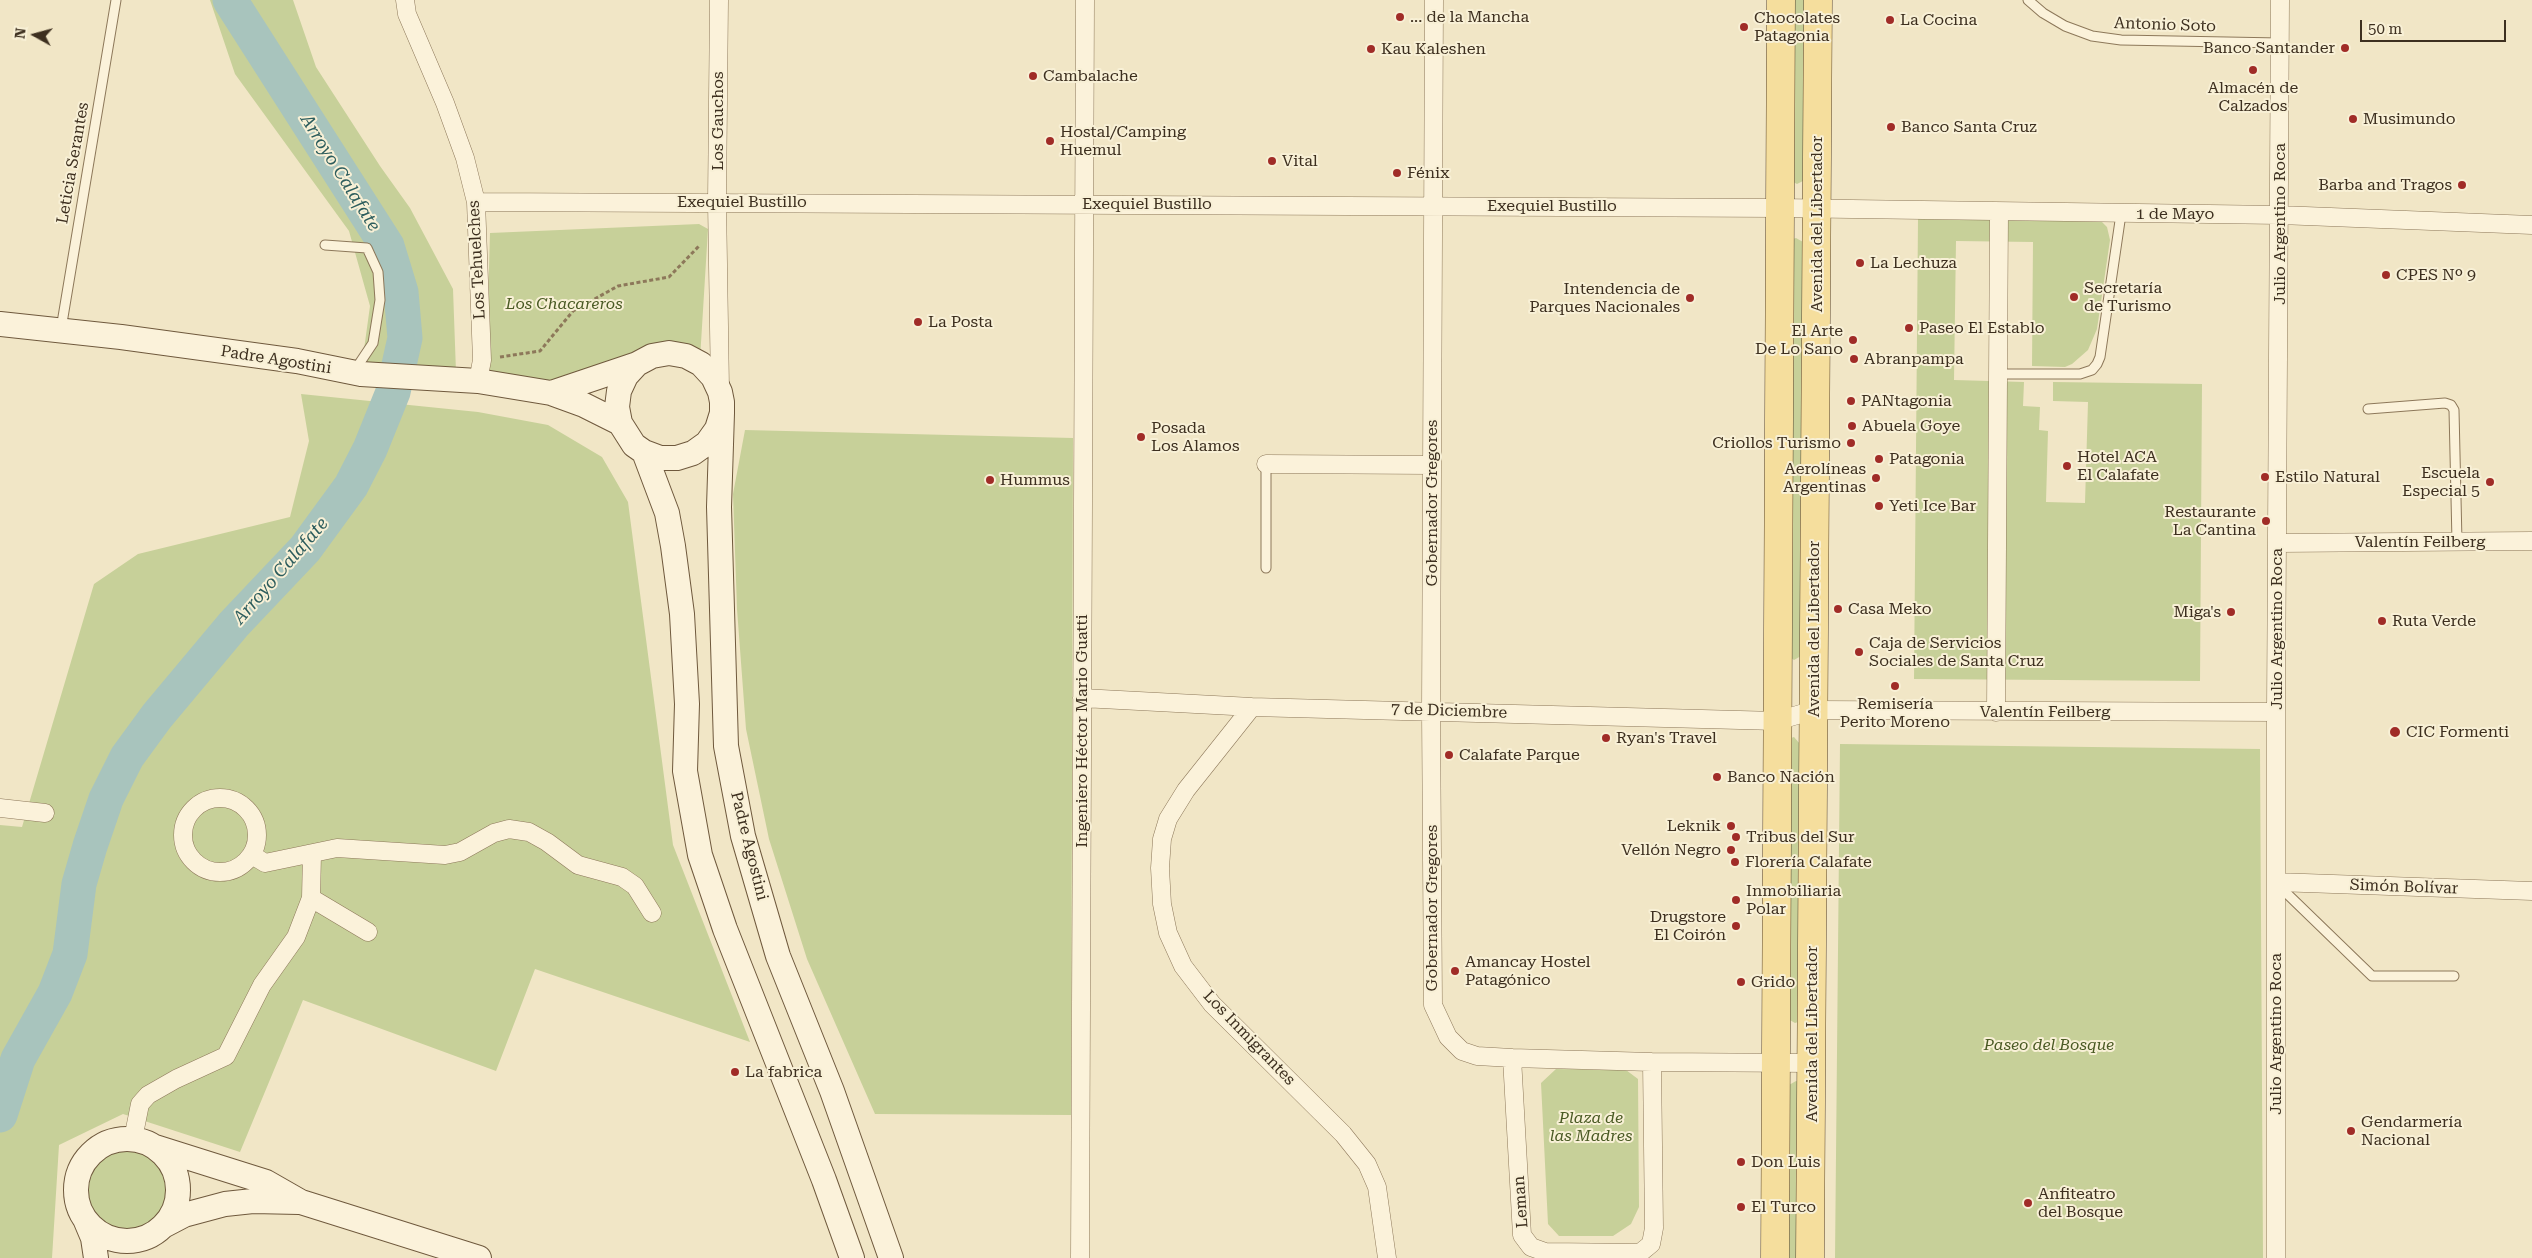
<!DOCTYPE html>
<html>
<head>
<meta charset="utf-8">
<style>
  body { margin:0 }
  #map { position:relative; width:2532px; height:1258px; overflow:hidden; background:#f1e6c6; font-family:"Roboto Serif",serif }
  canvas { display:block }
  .north { position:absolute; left:10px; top:10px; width:50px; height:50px; -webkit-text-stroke:4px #f8f0d6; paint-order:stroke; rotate:277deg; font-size:14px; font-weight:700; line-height:20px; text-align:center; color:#3d2f1f }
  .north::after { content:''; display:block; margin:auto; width:18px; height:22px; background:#3d2f1f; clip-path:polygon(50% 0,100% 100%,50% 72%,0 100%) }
  .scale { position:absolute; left:2360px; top:20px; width:146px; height:22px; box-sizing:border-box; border:2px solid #3d2f1f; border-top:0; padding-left:6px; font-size:15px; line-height:18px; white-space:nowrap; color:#3d2f1f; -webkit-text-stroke:4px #f8f0d6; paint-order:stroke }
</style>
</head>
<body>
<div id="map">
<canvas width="2532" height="1258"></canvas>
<div class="north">N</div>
<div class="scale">50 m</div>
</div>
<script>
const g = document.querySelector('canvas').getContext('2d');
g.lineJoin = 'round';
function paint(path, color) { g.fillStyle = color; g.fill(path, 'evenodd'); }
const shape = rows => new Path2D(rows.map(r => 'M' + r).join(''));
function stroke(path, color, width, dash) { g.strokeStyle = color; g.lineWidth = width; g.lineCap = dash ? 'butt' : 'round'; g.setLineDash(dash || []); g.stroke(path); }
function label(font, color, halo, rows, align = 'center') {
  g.font = font + ' "Roboto Serif",serif'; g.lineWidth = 4; g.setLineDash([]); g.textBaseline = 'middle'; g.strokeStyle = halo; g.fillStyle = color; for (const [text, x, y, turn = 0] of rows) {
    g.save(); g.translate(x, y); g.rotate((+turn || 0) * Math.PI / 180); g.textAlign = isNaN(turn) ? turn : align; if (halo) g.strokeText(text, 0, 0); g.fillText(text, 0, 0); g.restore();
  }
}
paint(shape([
  [210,0,293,0,316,67,380,166,410,208,453,289,456,372,362,364,370,306,349,231,235,74],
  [1791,0,1808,0,1805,180,1797,184,1793,182],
  [1918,219,2095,221,2102,222,2107,227,2110,240,2097,329,2088,350,2072,364,2065,367,2032,366,2033,242,1956,241,1954,380,2024,382,2023,406,2040,407,2039,430,2048,431,2046,502,2085,503,2088,402,2053,401,2053,382,2202,384,2200,681,1914,679],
  [699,224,708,229,700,359,567,380,527,381,486,375,490,233],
  [1796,238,1803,242,1801,656,1794,660,1791,658,1793,239],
  [301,394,478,412,548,425,602,457,628,502,673,845,750,1042,535,969,496,1071,303,1000,240,1152,123,1114,59,1145,52,1258,0,1258,0,825,22,827,94,584,138,554,290,517,309,441],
  [745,430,1073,438,1071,1115,875,1114,807,959,769,839,746,729,737,609,733,494],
  [1794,737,1800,744,1798,1022,1795,1023,1788,1019,1791,738],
  [1840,744,2260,749,2263,1258,1835,1258],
  [1556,1069,1626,1070,1638,1079,1639,1207,1631,1224,1613,1236,1559,1236,1548,1224,1541,1083],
  [1796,1081,1799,1082,1801,1258,1787,1258,1789,1085],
  '83 1189a43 43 0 1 1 86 0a43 43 0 1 1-86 0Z'
]), '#c7d099');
stroke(shape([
  [0,1115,18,1059,55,993,70,954,79,884,90,846,106,799,127,757,157,716,234,624,305,549,351,486,370,449,393,392,405,338,401,292,387,246,230,0]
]), '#a8c4bd', 35);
const lane = shape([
  [2028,0,2043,13,2065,26,2092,36,2121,40,2280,43],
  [325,245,367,248,378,272,380,300,373,343,355,370],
  [61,329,116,0],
  [1998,374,2080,374,2092,370,2097,364,2100,357,2121,214],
  [2368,409,2445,403,2451,405,2454,410,2457,542],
  [1266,568,1266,464],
  [2277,884,2372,976,2454,976]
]);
const street = shape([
  [405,0,407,14,445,103,465,158,476,202,482,360,478,381],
  [719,0,717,202,720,389],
  [1434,0,1431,710,1433,1005,1448,1037,1462,1051,1477,1056,1512,1058,1522,1235,1531,1247,1545,1252,1640,1253,1651,1244,1654,1228,1652,1062],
  [476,202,1780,208,2280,215,2532,225],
  [1266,464,1432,465],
  [2278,543,2532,541],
  [1082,698,1252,707,1777,721,1814,710,2276,712],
  [1252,707,1186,790,1168,819,1162,839,1160,868,1162,904,1168,933,1183,966,1212,1004,1343,1134,1367,1164,1377,1187,1387,1258],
  [1996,712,1999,212],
  '183 835a37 37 0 1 1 74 0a37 37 0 1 1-74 0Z',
  [0,808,45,813],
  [252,855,265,863,337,848,445,855,460,852,494,833,509,829,529,832,547,842,578,865,622,877,635,886,652,913],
  [2276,882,2532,891],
  [311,898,312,854],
  [1512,1058,1652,1062,1812,1063],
  [133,1139,140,1104,148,1095,176,1079,226,1056,262,985,296,937,311,898,368,932],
  [1080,1258,1085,0],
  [2276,1258,2276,712,2280,0]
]);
const secondary = shape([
  [0,324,121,337,297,361,361,374,478,381,551,393,584,405,620,423],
  [551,393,637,364],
  [722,413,717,429,707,443,693,453,677,458,660,458,644,452,634,445,620,423,617,407,619,391,626,376,637,364,652,356,669,353,686,356,701,364,713,377,720,392,722,402,722,413,719,507,726,746,743,836,778,956,832,1091,891,1258],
  [644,452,667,513,673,546,682,614,687,704,685,771,700,855,725,929,824,1180,852,1258],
  '76 1190a51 51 0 1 1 102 0a51 51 0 1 1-102 0Z',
  [155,1147,266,1182,301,1202,479,1258],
  [85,1219,93,1238,96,1258],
  [163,1226,184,1215,225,1204,253,1201,299,1202]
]);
const primary = shape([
  [1775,1258,1781,0],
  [1810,1258,1818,0]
]);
stroke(lane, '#8d785a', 11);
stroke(street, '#8d785a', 19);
stroke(secondary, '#6f593d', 26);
stroke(primary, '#5b462e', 29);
stroke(shape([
  [500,357,540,351,573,311,618,286,669,277,699,246]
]), '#8d785a', 3, [4, 2.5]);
stroke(lane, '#fbf2da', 9);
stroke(street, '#fbf2da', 18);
stroke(secondary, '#fbf2da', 24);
stroke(primary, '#f5de9d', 28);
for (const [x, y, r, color] of [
  [1400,17,5,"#a02c27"],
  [1890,20,5,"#a02c27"],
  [1744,27,5,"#a02c27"],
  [2345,48,5,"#a02c27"],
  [1371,49,5,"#a02c27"],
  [2253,70,5,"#a02c27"],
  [1033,76,5,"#a02c27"],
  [2353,119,5,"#a02c27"],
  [1891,127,5,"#a02c27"],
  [1050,141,5,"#a02c27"],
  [1272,161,5,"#a02c27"],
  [1397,173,5,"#a02c27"],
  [2462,185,5,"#a02c27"],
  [1860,263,5,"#a02c27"],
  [2386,275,5,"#a02c27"],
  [2074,297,5,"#a02c27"],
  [1690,298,5,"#a02c27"],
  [918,322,5,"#a02c27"],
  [1909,328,5,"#a02c27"],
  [1853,340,5,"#a02c27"],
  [1854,359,5,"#a02c27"],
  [1851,401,5,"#a02c27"],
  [1852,426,5,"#a02c27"],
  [1141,437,5,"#a02c27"],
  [1851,443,5,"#a02c27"],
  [1879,459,5,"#a02c27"],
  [2067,466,5,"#a02c27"],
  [2265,477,5,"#a02c27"],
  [1876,478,5,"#a02c27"],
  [990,480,5,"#a02c27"],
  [2490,482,5,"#a02c27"],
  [1879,506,5,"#a02c27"],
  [2266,521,5,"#a02c27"],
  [1838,609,5,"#a02c27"],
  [2231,612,5,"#a02c27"],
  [2382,621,5,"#a02c27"],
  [1859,652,5,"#a02c27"],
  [1895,686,5,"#a02c27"],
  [2395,732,6,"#a02c27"],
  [1606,738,5,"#a02c27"],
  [1449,755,5,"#a02c27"],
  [1717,777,5,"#a02c27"],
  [1731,826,5,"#a02c27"],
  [1736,837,5,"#a02c27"],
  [1731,850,5,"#a02c27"],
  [1735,862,5,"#a02c27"],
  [1736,900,5,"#a02c27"],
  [1736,926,5,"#a02c27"],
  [1455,971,5,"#a02c27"],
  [1741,982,5,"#a02c27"],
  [735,1072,5,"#a02c27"],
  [2351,1131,5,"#a02c27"],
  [1741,1162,5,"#a02c27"],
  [2028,1203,5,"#a02c27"],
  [1741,1207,5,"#a02c27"]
]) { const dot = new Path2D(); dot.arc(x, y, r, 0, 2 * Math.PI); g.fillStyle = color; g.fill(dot); stroke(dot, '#f8f0d6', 2); }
label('16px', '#3d2f1f', '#f8f0d6', [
  ["... de la Mancha",1410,17],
  ["Chocolates",1754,18],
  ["Patagonia",1754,36],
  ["La Cocina",1900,20],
  ["Banco Santander",2335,48,"right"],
  ["Kau Kaleshen",1381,49],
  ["Cambalache",1043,76],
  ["Almacén de",2253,88,"center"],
  ["Calzados",2253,106,"center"],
  ["Musimundo",2363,119],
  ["Banco Santa Cruz",1901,127],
  ["Hostal/Camping",1060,132],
  ["Huemul",1060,150],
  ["Vital",1282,161],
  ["Fénix",1407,173],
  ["Barba and Tragos",2452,185,"right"],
  ["La Lechuza",1870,263],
  ["CPES Nº 9",2396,275],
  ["Secretaría",2084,288],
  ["de Turismo",2084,306],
  ["Intendencia de",1680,289,"right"],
  ["Parques Nacionales",1680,307,"right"],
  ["La Posta",928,322],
  ["Paseo El Establo",1919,328],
  ["El Arte",1843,331,"right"],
  ["De Lo Sano",1843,349,"right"],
  ["Abranpampa",1864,359],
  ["PANtagonia",1861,401],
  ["Abuela Goye",1862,426],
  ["Posada",1151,428],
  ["Los Alamos",1151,446],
  ["Criollos Turismo",1841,443,"right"],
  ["Hotel ACA",2077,457],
  ["El Calafate",2077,475],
  ["Patagonia",1889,459],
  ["Aerolíneas",1866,469,"right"],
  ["Argentinas",1866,487,"right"],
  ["Escuela",2480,473,"right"],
  ["Especial 5",2480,491,"right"],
  ["Estilo Natural",2275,477],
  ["Hummus",1000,480],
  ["Yeti Ice Bar",1889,506],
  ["Restaurante",2256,512,"right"],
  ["La Cantina",2256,530,"right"],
  ["Casa Meko",1848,609],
  ["Miga's",2221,612,"right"],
  ["Ruta Verde",2392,621],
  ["Caja de Servicios",1869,643],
  ["Sociales de Santa Cruz",1869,661],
  ["Remisería",1895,704,"center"],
  ["Perito Moreno",1895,722,"center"],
  ["CIC Formenti",2406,732],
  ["Ryan's Travel",1616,738],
  ["Calafate Parque",1459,755],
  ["Banco Nación",1727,777],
  ["Leknik",1721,826,"right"],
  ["Tribus del Sur",1746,837],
  ["Vellón Negro",1721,850,"right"],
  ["Florería Calafate",1745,862],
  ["Inmobiliaria",1746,891],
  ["Polar",1746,909],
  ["Drugstore",1726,917,"right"],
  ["El Coirón",1726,935,"right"],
  ["Amancay Hostel",1465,962],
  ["Patagónico",1465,980],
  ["Grido",1751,982],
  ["La fabrica",745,1072],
  ["Gendarmería",2361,1122],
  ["Nacional",2361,1140],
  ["Don Luis",1751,1162],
  ["Anfiteatro",2038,1194],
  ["del Bosque",2038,1212],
  ["El Turco",1751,1207]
], 'left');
label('16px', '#3d2f1f', '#f8f0d6', [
  ["Antonio Soto",2165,25,2],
  ["Los Gauchos",718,121,-90],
  ["Leticia Serantes",73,163,-80],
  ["Exequiel Bustillo",742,202],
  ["Exequiel Bustillo",1147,204],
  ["Exequiel Bustillo",1552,206],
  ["1 de Mayo",2175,214],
  ["Avenida del Libertador",1817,224,-90],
  ["Julio Argentino Roca",2280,224,-90],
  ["Los Tehuelches",477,260,-93],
  ["Padre Agostini",276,360,9],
  ["Gobernador Gregores",1432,503,-90],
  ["Valentín Feilberg",2420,542],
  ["Avenida del Libertador",1814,629,-90],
  ["Julio Argentino Roca",2277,629,-90],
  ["7 de Diciembre",1449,711,2],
  ["Valentín Feilberg",2045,712],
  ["Ingeniero Héctor Mario Guatti",1082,731,-90],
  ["Padre Agostini",749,846,76],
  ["Simón Bolívar",2404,887,2],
  ["Gobernador Gregores",1432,908,-90],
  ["Avenida del Libertador",1812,1034,-90],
  ["Julio Argentino Roca",2276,1034,-90],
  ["Los Inmigrantes",1249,1038,46],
  ["Leman",1521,1202,-94]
]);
label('italic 16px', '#4a5a24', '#f8f0d6', [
  ["Los Chacareros",564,304],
  ["Paseo del Bosque",2049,1045],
  ["Plaza de",1591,1118],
  ["las Madres",1591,1136]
]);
label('italic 18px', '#2d5d5d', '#f8f0d6', [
  ["Arroyo Calafate",340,173,58],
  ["Arroyo Calafate",281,571,-49]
]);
</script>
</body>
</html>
